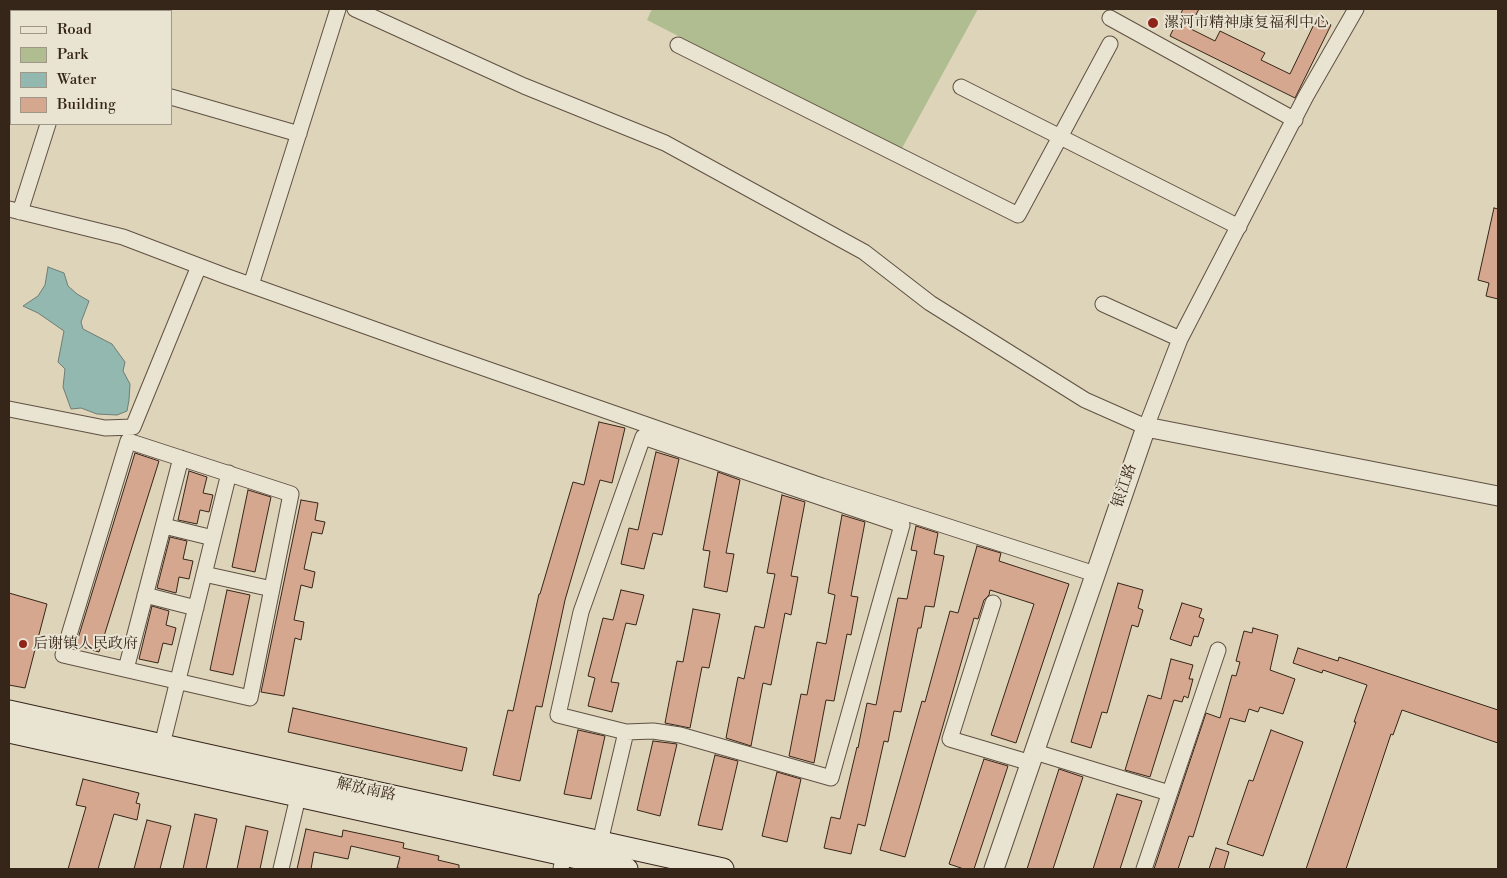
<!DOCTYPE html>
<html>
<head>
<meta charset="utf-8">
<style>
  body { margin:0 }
  #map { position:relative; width:1507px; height:878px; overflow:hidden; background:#ddd4ba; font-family:"Libre Bodoni",serif }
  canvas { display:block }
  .frame { position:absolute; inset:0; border:10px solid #362519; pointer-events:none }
  .legend { position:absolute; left:10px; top:10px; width:162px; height:115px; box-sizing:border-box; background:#e9e3d2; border:1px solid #a19788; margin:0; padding:6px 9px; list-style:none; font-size:15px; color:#362519 }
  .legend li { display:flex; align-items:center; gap:10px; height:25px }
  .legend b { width:25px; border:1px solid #a19788 }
</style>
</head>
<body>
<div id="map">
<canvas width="1507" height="878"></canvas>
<div class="frame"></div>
<ul class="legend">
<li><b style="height:6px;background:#e9e3d2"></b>Road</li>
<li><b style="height:14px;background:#b0bd90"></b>Park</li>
<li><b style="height:14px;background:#93b8b0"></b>Water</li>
<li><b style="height:14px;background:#d5a78e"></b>Building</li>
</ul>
</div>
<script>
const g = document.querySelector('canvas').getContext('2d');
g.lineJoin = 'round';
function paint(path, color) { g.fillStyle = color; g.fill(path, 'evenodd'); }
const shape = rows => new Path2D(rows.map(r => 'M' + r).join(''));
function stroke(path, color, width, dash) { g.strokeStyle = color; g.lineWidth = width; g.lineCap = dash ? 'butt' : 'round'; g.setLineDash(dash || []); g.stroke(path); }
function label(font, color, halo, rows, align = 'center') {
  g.font = font + ' "Libre Bodoni","Noto Serif SC",serif'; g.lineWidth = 4; g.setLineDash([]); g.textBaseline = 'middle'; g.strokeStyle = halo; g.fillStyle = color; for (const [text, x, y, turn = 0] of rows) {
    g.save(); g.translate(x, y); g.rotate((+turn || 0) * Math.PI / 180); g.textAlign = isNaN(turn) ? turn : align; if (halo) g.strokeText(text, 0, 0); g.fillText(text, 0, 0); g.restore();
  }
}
paint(shape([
  [652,9,978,9,901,150,647,20]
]), '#b0bd90');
const water = shape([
  [48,267,64,273,68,286,77,294,89,301,81,322,83,329,112,344,125,362,123,371,130,384,129,400,127,411,117,415,97,414,81,408,71,409,63,387,65,369,58,362,64,331,38,313,23,306,38,296,45,285,48,267]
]);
paint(water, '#93b8b0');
stroke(water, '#6e7d74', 1);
const building = shape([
  [1183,9,1199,9,1189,28,1215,41,1220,31,1265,53,1261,60,1290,74,1317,18,1331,25,1295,98,1170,36,1183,9],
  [1494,208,1498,209,1498,299,1486,296,1489,283,1478,280,1494,208],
  [599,422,625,428,612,483,600,480,565,600,542,707,536,706,520,781,493,775,508,710,513,711,539,594,540,594,573,482,584,485,599,422],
  [656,452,679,459,662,535,653,533,644,569,621,564,629,528,638,530,656,452],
  [135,453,159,461,99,652,76,645,135,453],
  [189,471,207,477,203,493,213,495,209,512,200,510,197,524,178,520,189,471],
  [718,472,740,480,726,553,734,554,727,592,704,587,710,551,703,550,718,472],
  [248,490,271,497,255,572,232,567,248,490],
  [782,495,805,502,791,576,798,577,791,615,785,613,771,685,763,683,751,746,726,738,738,677,744,679,755,626,764,628,775,574,767,573,782,495],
  [301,500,318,503,315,520,325,522,322,534,312,532,304,569,315,572,312,588,301,585,294,620,304,622,301,640,295,638,284,696,261,692,301,500],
  [842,515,865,522,851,596,858,597,851,635,847,634,834,701,826,700,814,763,789,756,801,694,807,695,817,642,826,644,835,595,828,593,842,515],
  [916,526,938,533,934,554,944,556,934,607,925,606,921,628,918,628,901,712,894,711,888,742,884,741,865,826,858,824,851,854,824,848,831,817,840,819,857,747,858,748,867,703,876,705,898,598,907,599,917,551,911,550,916,526],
  [170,537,187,541,183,559,193,561,189,579,179,577,176,593,157,588,170,537],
  [977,546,1001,553,999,561,1069,584,1016,743,991,735,1034,604,990,590,989,595,984,600,978,619,974,618,905,857,880,850,922,701,925,702,950,611,958,613,977,546],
  [1118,583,1143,590,1138,608,1143,610,1138,627,1132,625,1107,713,1102,712,1091,748,1071,742,1118,583],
  [227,590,250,595,233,675,210,670,227,590],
  [621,590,644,595,636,625,626,623,611,682,619,683,612,712,588,706,595,678,588,676,603,618,613,620,621,590],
  [9,593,47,604,25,688,9,685,9,593],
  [1182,603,1202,609,1199,617,1204,619,1198,637,1194,636,1191,646,1170,639,1182,603],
  [152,606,169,611,166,625,176,628,172,645,163,643,158,663,139,659,152,606],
  [693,609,720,614,709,668,702,667,690,728,665,723,677,661,683,662,693,609],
  [1253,628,1278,635,1270,670,1295,679,1283,714,1260,707,1258,712,1249,709,1245,722,1230,718,1193,837,1189,836,1178,869,1154,869,1206,713,1220,718,1232,675,1236,676,1240,662,1236,661,1244,631,1252,633,1253,628],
  [1298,648,1338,661,1339,657,1498,710,1498,743,1402,710,1393,735,1391,734,1346,869,1306,869,1356,722,1354,722,1367,685,1323,670,1322,673,1293,663,1298,648],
  [1171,659,1193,665,1189,679,1193,679,1188,698,1184,696,1182,702,1174,700,1150,777,1125,770,1148,695,1161,699,1171,659],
  [293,708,467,748,462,771,288,732,293,708],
  [578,730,605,736,591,799,564,794,578,730],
  [1271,730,1303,742,1263,856,1227,844,1249,780,1253,781,1271,730],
  [653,741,677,744,660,816,637,810,653,741],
  [715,755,738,761,722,830,698,825,715,755],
  [984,759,1008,766,974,869,964,869,949,864,984,759],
  [1059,769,1083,777,1053,869,1027,869,1059,769],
  [777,772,801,779,787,842,762,836,777,772],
  [83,779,139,793,136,803,140,804,137,820,114,814,98,869,68,869,86,807,76,805,83,779],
  [1117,794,1142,801,1120,869,1093,869,1117,794],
  [195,814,217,819,206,869,183,869,195,814],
  [147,820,171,826,160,869,134,869,147,820],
  [246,826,268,831,260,869,237,869,246,826],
  [306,829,342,837,343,830,404,843,403,848,439,856,438,860,459,865,459,869,404,869,397,868,400,857,351,846,348,859,314,852,311,869,297,869,306,829],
  [1216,848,1229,852,1224,869,1209,869,1216,848]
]);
paint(building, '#d5a78e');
stroke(building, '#362519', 1);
const minor = shape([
  [355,9,524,86,665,143,864,252,930,303,1085,400,1146,427,1180,339,1306,96,1356,9],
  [84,11,85,9],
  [1110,18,1295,120],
  [678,45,1018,215,1110,44],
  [961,87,1239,227],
  [171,97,299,134],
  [9,209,123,237,228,277,435,351,822,486,1095,574],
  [20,212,48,124],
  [251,285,338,9],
  [1103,304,1180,339],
  [9,409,105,428,133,427,199,266],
  [128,441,291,494,250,698,63,655,128,441],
  [164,526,213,538],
  [204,574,272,589],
  [145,595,196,608],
  [993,603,950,739,1031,763],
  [126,669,181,458],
  [162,745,229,473],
  [1035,752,1169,793],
  [600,842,626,732,653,731,680,735,831,778,902,525,643,437,581,612,558,715,626,732],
  [281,869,298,797],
  [561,869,565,846],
  [1144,869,1218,650]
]);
const tertiary = shape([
  [994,869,1146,427,1498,496]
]);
const secondary = shape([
  [9,711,723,869],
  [9,732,627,869]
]);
stroke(minor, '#605141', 17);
stroke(tertiary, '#605141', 21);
stroke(secondary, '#362519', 23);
stroke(minor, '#e9e3d2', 15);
stroke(tertiary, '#e9e3d2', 19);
stroke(secondary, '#e9e3d2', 21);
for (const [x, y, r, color] of [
  [1153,23,6,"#8f2418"],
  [23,644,5,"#8f2418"]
]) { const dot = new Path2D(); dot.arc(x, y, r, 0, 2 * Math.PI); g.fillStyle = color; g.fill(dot); stroke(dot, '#e9e3d2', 2); }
label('15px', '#362519', '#e9e3d2', [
  ["漯河市精神康复福利中心",1164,23],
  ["后谢镇人民政府",33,644]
], 'left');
label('15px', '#362519', '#e9e3d2', [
  ["银江路",1125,486,-71],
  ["解放南路",366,790,12]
]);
</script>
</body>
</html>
